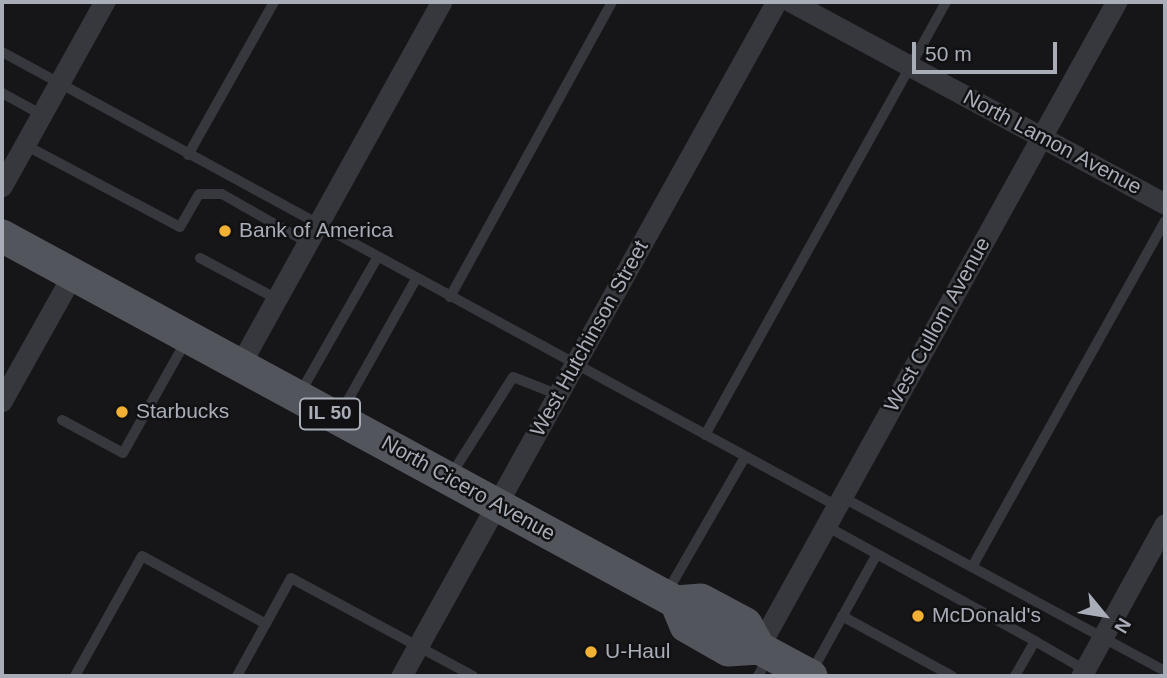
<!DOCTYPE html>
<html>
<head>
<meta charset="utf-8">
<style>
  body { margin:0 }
  #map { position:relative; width:1167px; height:678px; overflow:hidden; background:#161618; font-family:Arial,sans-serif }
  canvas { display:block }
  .frame { position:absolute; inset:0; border:4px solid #a8adb8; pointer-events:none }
  .north { position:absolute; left:1069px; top:580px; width:70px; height:70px; -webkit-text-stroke:5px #111113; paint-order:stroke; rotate:120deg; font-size:19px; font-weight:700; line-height:28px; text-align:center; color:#a8adb8 }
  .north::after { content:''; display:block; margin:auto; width:24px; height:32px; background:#a8adb8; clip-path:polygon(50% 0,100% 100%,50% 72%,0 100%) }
  .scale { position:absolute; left:912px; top:42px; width:145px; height:32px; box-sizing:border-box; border:4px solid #a8adb8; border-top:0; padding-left:9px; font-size:21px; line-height:24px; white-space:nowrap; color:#a8adb8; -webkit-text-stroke:5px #111113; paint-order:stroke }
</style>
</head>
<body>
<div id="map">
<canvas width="1167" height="678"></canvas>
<div class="frame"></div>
<div class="north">N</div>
<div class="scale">50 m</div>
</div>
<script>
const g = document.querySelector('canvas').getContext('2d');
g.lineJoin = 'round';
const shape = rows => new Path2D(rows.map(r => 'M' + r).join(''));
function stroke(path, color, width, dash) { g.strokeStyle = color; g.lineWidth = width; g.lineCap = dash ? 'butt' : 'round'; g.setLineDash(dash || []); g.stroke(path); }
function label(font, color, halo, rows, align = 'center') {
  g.font = font + ' Arial,sans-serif'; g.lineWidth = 5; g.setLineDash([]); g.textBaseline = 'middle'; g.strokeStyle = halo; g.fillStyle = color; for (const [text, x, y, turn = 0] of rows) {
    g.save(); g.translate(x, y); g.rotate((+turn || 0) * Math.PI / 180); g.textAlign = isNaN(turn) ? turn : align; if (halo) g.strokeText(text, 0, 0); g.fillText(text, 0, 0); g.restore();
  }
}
stroke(shape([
  [2,52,837,506],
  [2,93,42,115],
  [25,145,180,227,199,194,222,194,308,243],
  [188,155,274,2],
  [200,258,277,299],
  [450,297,612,2],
  [299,395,377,258],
  [339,416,416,279],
  [62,420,123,453,187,339],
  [705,435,946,2],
  [451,475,513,377,559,395],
  [842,497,1165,671],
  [877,554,1035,641,1015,676],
  [972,567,1165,221],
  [666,594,745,457],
  [842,616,952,676],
  [1035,641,1085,670],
  [811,673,877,554,826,526],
  [75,676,142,556,266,624],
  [237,676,291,578,473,676],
  [758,676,769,656]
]), '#37383d', 10);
stroke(shape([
  [791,2,1165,204],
  [2,187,105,2],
  [240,366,442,2],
  [2,402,73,275],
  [759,648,1117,2],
  [402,676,777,2],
  [1082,676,1165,525]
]), '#37383d', 21);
stroke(shape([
  [2,236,676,602,701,600,746,624,759,648],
  [676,602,686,626,728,650,759,648,811,676]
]), '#53555c', 33);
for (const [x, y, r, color] of [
  [225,231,7,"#f2b134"],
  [122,412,7,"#f2b134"],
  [918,616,7,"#f2b134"],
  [591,652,7,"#f2b134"]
]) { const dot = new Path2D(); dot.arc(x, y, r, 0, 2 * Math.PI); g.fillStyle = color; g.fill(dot); stroke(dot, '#111113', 2.5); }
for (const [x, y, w] of [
  [330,414,60]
]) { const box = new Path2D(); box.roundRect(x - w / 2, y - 15.5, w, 31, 5); g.fillStyle = '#111113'; g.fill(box); stroke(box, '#a8adb8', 2); }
label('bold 19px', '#a8adb8', null, [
  ["IL 50",330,414]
]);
label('21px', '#a8adb8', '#111113', [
  ["North Lamon Avenue",1052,143,28],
  ["West Cullom Avenue",938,325,-61],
  ["West Hutchinson Street",590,339,-61],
  ["North Cicero Avenue",468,489,29]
]);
label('21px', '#a8adb8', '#111113', [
  ["Bank of America",239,231],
  ["Starbucks",136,412],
  ["McDonald's",932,616],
  ["U-Haul",605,652]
], 'left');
</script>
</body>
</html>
